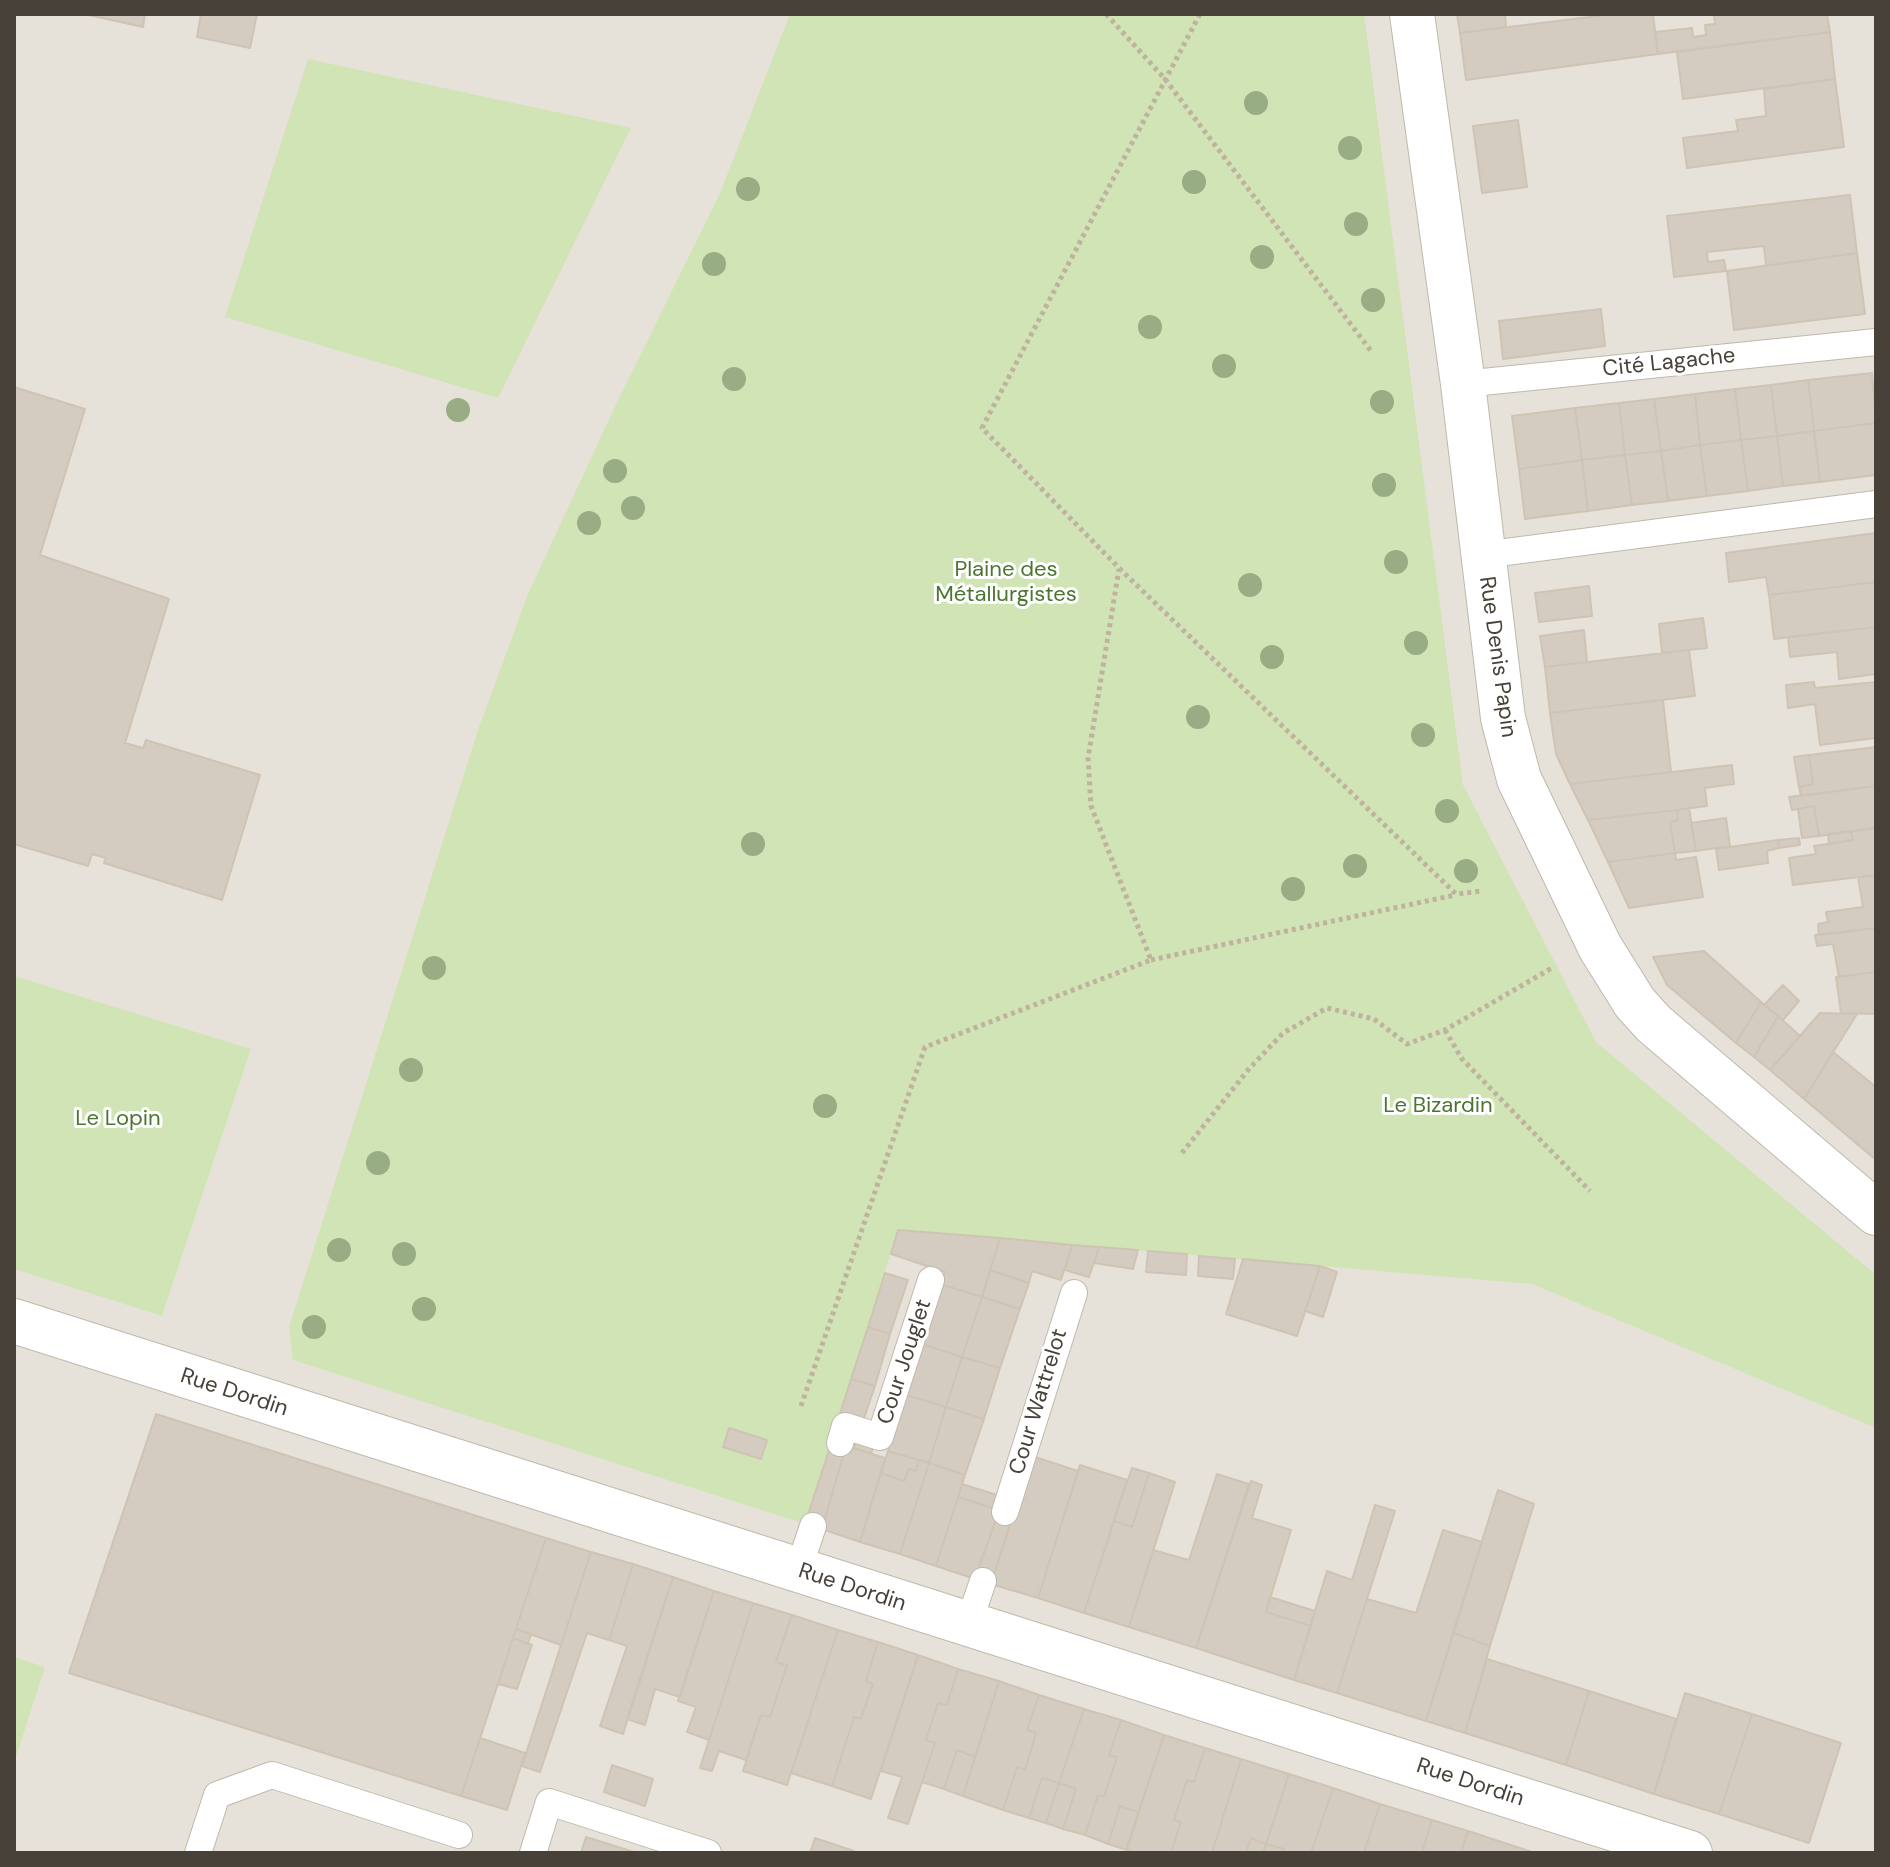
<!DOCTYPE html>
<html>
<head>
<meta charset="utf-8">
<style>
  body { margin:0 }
  #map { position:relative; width:1890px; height:1867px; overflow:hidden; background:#f4f1ea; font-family:"DM Sans",sans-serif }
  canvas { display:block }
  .frame { position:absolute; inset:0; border:16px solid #474139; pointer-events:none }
</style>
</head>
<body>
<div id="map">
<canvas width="1890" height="1867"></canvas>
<div class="frame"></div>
</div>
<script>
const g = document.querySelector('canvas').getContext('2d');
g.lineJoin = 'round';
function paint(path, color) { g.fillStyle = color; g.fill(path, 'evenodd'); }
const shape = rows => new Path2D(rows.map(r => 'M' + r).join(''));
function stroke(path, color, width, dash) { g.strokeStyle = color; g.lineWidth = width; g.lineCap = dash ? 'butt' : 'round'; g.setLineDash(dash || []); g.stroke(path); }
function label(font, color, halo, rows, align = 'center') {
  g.font = font + ' "DM Sans",sans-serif'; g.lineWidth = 6; g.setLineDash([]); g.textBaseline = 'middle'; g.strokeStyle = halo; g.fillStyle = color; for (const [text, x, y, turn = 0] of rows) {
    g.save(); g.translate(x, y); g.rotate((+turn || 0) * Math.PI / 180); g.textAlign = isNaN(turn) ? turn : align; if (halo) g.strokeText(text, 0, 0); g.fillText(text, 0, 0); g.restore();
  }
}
paint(shape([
  [14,14,1876,14,1876,1853,14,1853]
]), '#e7e2d9');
paint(shape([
  [790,14,1364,14,1463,785,1596,1042,1876,1275,1876,1428,1532,1284,898,1230,805,1524,293,1360,289,1327,478,730,528,594,611,415,720,193],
  [308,59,631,128,498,398,225,317],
  [14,976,251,1049,162,1316,14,1269],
  [14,1657,45,1667,14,1763]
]), '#d1e4b6');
const building = shape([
  [84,14,145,14,143,27,84,14],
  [201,14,257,14,250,48,197,37,201,14],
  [1457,14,1505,14,1506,27,1460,33,1457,14],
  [1653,14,1658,54,1466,80,1460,33,1614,14,1653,14],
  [1714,14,1827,14,1830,32,1658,54,1655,32,1692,28,1693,37,1706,35,1705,25,1715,24,1714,14],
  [1830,32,1835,79,1683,99,1677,52,1830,32],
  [1835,79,1844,147,1687,168,1683,138,1738,131,1736,120,1766,116,1764,89,1835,79],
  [1518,120,1527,187,1482,193,1473,126,1518,120],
  [1850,195,1857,253,1766,266,1764,246,1707,252,1708,262,1724,260,1726,271,1674,277,1667,216,1850,195],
  [1857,253,1865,314,1734,330,1727,271,1857,253],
  [1601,309,1605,346,1503,359,1499,321,1601,309],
  [1872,373,1876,423,1814,431,1808,380,1872,373],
  [1808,380,1814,431,1777,436,1771,385,1808,380],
  [1771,385,1777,436,1741,440,1735,389,1771,385],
  [14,387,85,409,40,555,169,599,125,743,143,748,146,740,260,775,222,900,104,863,106,858,92,854,88,866,14,844,14,387],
  [1735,389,1741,440,1700,445,1695,394,1735,389],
  [1695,394,1700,445,1661,451,1654,399,1695,394],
  [1654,399,1661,451,1625,455,1619,403,1654,399],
  [1619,403,1625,455,1582,460,1575,408,1619,403],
  [1575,408,1582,460,1519,469,1512,416,1575,408],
  [1876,423,1876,475,1820,482,1814,431,1876,423],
  [1814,431,1820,482,1783,486,1777,436,1814,431],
  [1777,436,1783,486,1748,491,1741,440,1777,436],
  [1741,440,1748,491,1707,496,1700,445,1741,440],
  [1700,445,1707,496,1668,501,1661,451,1700,445],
  [1661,451,1668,501,1632,505,1625,455,1661,451],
  [1625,455,1632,505,1588,511,1582,460,1625,455],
  [1582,460,1588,511,1525,519,1519,469,1582,460],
  [1876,533,1876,582,1769,595,1766,577,1729,582,1726,553,1876,533],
  [1876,582,1876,627,1774,639,1769,595,1876,582],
  [1589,586,1592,616,1539,622,1535,593,1589,586],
  [1703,618,1707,648,1662,653,1659,624,1703,618],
  [1876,627,1876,674,1839,679,1837,652,1790,657,1788,637,1876,627],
  [1584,630,1587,662,1545,667,1540,636,1584,630],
  [1689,650,1695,696,1550,713,1545,667,1689,650],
  [1814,682,1815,688,1876,682,1876,738,1820,745,1815,704,1788,708,1786,685,1814,682],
  [1663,700,1671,772,1570,784,1556,754,1550,713,1663,700],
  [1876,747,1876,786,1801,796,1799,787,1813,784,1809,755,1876,747],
  [1809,755,1813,784,1799,787,1794,757,1809,755],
  [1732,765,1734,784,1705,788,1707,806,1677,810,1588,820,1570,784,1732,765],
  [1876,786,1876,828,1819,836,1814,806,1792,810,1789,797,1876,786],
  [1814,806,1819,836,1802,838,1798,809,1814,806],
  [1689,808,1696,851,1675,853,1670,822,1678,820,1677,810,1689,808],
  [1677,810,1678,820,1670,822,1675,853,1608,862,1588,820,1677,810],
  [1726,818,1730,846,1696,851,1691,823,1726,818],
  [1876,828,1876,875,1793,885,1789,858,1816,854,1814,846,1853,840,1851,831,1876,828],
  [1851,831,1853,840,1829,844,1828,834,1851,831],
  [1799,838,1800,845,1779,848,1778,840,1799,838],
  [1778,840,1779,848,1767,851,1768,863,1719,870,1716,849,1778,840],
  [1675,853,1676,860,1696,857,1703,897,1629,908,1608,862,1675,853],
  [1876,875,1876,928,1819,935,1818,924,1828,922,1826,912,1863,907,1858,877,1876,875],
  [1876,928,1876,972,1839,977,1833,944,1817,946,1815,935,1876,928],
  [1704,951,1761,1002,1736,1043,1667,985,1653,957,1704,951],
  [1876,972,1876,1014,1841,1013,1836,977,1876,972],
  [1783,985,1799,1001,1783,1020,1764,1005,1783,985],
  [1761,1002,1778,1016,1754,1057,1736,1043,1761,1002],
  [1820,1013,1857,1014,1804,1099,1770,1070,1820,1013],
  [1778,1016,1800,1036,1770,1070,1754,1057,1778,1016],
  [1833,1052,1876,1087,1876,1160,1804,1099,1833,1052],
  [898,1230,1000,1238,982,1297,940,1284,945,1272,891,1254,898,1230],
  [1000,1238,1072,1245,1061,1280,1032,1271,1029,1283,990,1270,1000,1238],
  [1072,1245,1099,1247,1089,1277,1065,1270,1072,1245],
  [1099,1247,1138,1250,1133,1269,1094,1263,1099,1247],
  [1148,1251,1187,1254,1186,1275,1146,1272,1148,1251],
  [1199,1256,1235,1259,1233,1279,1198,1276,1199,1256],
  [1243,1259,1320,1266,1297,1336,1226,1314,1243,1259],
  [1320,1266,1337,1272,1323,1317,1305,1311,1320,1266],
  [990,1270,1029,1283,1020,1309,982,1297,990,1270],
  [885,1273,908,1280,890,1334,868,1327,885,1273],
  [940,1284,982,1297,962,1357,922,1344,940,1284],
  [982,1297,1020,1309,1000,1368,962,1357,982,1297],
  [868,1327,890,1334,875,1386,851,1379,868,1327],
  [922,1344,962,1357,946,1407,906,1395,922,1344],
  [962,1357,1000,1368,984,1419,946,1407,962,1357],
  [851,1379,875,1386,862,1424,839,1417,851,1379],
  [906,1395,946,1407,929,1463,888,1451,906,1395],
  [946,1407,984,1419,965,1475,929,1463,946,1407],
  [156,1414,546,1538,461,1796,69,1673,156,1414],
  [729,1428,767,1440,761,1459,723,1447,729,1428],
  [858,1436,875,1442,871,1454,854,1448,858,1436],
  [832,1441,846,1446,822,1529,805,1524,832,1441],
  [846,1446,885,1458,860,1542,822,1529,846,1446],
  [888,1451,919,1460,916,1471,909,1469,904,1481,881,1473,888,1451],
  [1032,1456,1078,1471,1038,1598,991,1584,1032,1456],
  [919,1460,929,1463,900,1554,860,1542,881,1473,904,1481,909,1469,916,1471,919,1460],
  [929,1463,965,1475,936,1566,900,1554,929,1463],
  [1080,1465,1127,1480,1084,1613,1038,1598,1080,1465],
  [1132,1468,1149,1473,1132,1527,1114,1521,1132,1468],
  [1149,1473,1175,1482,1129,1627,1084,1613,1114,1521,1132,1527,1149,1473],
  [1217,1474,1249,1484,1196,1648,1129,1627,1153,1550,1189,1560,1217,1474],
  [1251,1481,1262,1485,1252,1518,1291,1530,1266,1612,1311,1626,1294,1680,1196,1648,1251,1481],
  [962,1484,1003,1497,999,1510,958,1497,962,1484],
  [1498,1490,1534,1504,1490,1646,1453,1633,1498,1490],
  [958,1497,999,1510,975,1579,936,1566,958,1497],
  [1375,1505,1395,1511,1337,1693,1294,1680,1327,1571,1352,1580,1375,1505],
  [999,1510,1013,1514,991,1584,975,1579,999,1510],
  [1443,1530,1482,1542,1426,1721,1337,1693,1367,1599,1416,1613,1443,1530],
  [546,1538,591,1552,561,1645,516,1629,546,1538],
  [591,1552,633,1564,609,1640,587,1633,540,1772,522,1766,591,1552],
  [633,1564,673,1577,623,1734,600,1726,627,1646,609,1640,633,1564],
  [673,1577,714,1591,680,1697,655,1689,645,1725,627,1719,673,1577],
  [714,1591,753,1603,709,1740,687,1732,696,1707,678,1701,714,1591],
  [1270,1597,1315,1611,1311,1626,1266,1612,1270,1597],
  [753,1603,792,1615,776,1662,787,1665,770,1717,761,1715,746,1760,719,1751,712,1771,700,1768,753,1603],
  [792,1615,838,1630,787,1785,743,1771,761,1715,770,1717,787,1665,776,1662,792,1615],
  [516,1629,531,1634,528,1644,513,1638,516,1629],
  [838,1630,878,1642,866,1681,873,1684,861,1719,854,1717,832,1786,791,1773,838,1630],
  [1453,1633,1490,1646,1465,1733,1426,1721,1453,1633],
  [513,1638,532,1645,517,1689,498,1684,513,1638],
  [878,1642,918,1655,871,1799,832,1786,854,1717,861,1719,873,1684,866,1681,878,1642],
  [918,1655,958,1669,947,1705,938,1703,926,1740,935,1743,908,1824,888,1818,902,1777,881,1771,918,1655],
  [1487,1659,1589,1691,1566,1765,1465,1733,1487,1659],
  [958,1669,999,1681,975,1757,957,1750,944,1789,922,1782,935,1743,926,1740,938,1703,947,1705,958,1669],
  [999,1681,1039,1695,1027,1730,1036,1733,1025,1770,1017,1767,1003,1810,963,1796,999,1681],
  [1589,1691,1676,1719,1654,1794,1566,1765,1589,1691],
  [1685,1693,1752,1714,1719,1814,1654,1794,1685,1693],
  [1039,1695,1084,1709,1059,1783,1042,1778,1029,1818,1003,1810,1017,1767,1025,1770,1036,1733,1027,1730,1039,1695],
  [1084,1709,1121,1720,1109,1755,1117,1757,1104,1797,1098,1795,1085,1835,1063,1829,1076,1789,1059,1783,1084,1709],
  [1752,1714,1841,1743,1809,1843,1719,1814,1752,1714],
  [1121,1720,1164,1735,1139,1812,1120,1806,1108,1844,1085,1835,1098,1795,1104,1797,1117,1757,1109,1755,1121,1720],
  [1164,1735,1205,1748,1194,1782,1187,1780,1174,1820,1181,1822,1171,1853,1134,1853,1126,1850,1164,1735],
  [480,1738,525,1753,507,1810,461,1796,480,1738],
  [1205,1748,1241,1759,1212,1853,1171,1853,1181,1822,1174,1820,1187,1780,1194,1782,1205,1748],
  [957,1750,975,1757,963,1796,944,1789,957,1750],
  [1241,1759,1289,1774,1266,1844,1251,1838,1246,1853,1212,1853,1241,1759],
  [612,1765,653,1779,645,1806,604,1792,612,1765],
  [1289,1774,1333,1788,1311,1853,1282,1853,1284,1849,1266,1844,1289,1774],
  [1042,1778,1059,1783,1046,1823,1029,1818,1042,1778],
  [1059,1783,1076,1789,1063,1829,1046,1823,1059,1783],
  [1333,1788,1380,1804,1364,1853,1311,1853,1333,1788],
  [1380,1804,1432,1820,1422,1853,1364,1853,1380,1804],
  [1120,1806,1139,1812,1127,1850,1108,1844,1120,1806],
  [1432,1820,1468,1831,1461,1853,1422,1853,1432,1820],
  [1468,1831,1535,1853,1461,1853,1468,1831],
  [586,1837,637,1853,581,1853,586,1837],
  [815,1838,854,1851,853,1853,810,1853,815,1838],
  [1251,1838,1266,1844,1263,1853,1246,1853,1251,1838],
  [1266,1844,1284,1849,1282,1853,1263,1853,1266,1844]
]);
paint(building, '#d4ccc0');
stroke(building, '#cfc4b4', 2);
const service = shape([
  [1463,384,1876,342],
  [1483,555,1876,504],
  [840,1443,845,1426,880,1437,931,1280],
  [1005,1512,1074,1293],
  [798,1571,813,1526],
  [968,1625,983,1581],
  [198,1853,217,1795,272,1775,459,1835],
  [533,1853,549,1802,708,1853]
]);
const minor = shape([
  [1412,14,1463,384,1503,718,1519,779,1600,947,1635,1003,1654,1024,1876,1213],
  [14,1321,1690,1853]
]);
stroke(service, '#bfb8ad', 28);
stroke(minor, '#bfb8ad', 46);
stroke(shape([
  [1106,14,1165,79,1371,351],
  [1200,14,982,428,1119,568,1456,894,1482,891],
  [1151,960,1455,895],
  [1445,1030,1462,1059,1590,1191],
  [1182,1153,1248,1070,1283,1033,1327,1008,1374,1019,1407,1044,1445,1030,1552,968],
  [801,1406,925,1047,1151,960,1091,806,1088,758,1119,569]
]), '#bfb3a0', 5, [4, 4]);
stroke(service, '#fff', 26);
stroke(minor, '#fff', 44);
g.fillStyle = '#98ad84';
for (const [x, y] of [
  [1256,103],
  [1350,148],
  [1194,182],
  [748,189],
  [1356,224],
  [1262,257],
  [714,264],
  [1373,300],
  [1150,327],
  [1224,366],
  [734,379],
  [1382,402],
  [458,410],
  [615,471],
  [1384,485],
  [633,508],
  [589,523],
  [1396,562],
  [1250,585],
  [1416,643],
  [1272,657],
  [1198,717],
  [1423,735],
  [1447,811],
  [753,844],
  [1355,866],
  [1466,871],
  [1293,889],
  [434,968],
  [411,1070],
  [825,1106],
  [378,1163],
  [339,1250],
  [404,1254],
  [424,1309],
  [314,1327]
]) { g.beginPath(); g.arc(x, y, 12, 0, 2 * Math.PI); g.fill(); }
label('22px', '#474139', '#fff', [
  ["Cité Lagache",1669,363,-6],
  ["Rue Denis Papin",1497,657,82],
  ["Cour Jouglet",905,1362,-72],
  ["Rue Dordin",234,1393,18],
  ["Cour Wattrelot",1039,1402,-73],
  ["Rue Dordin",852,1588,18],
  ["Rue Dordin",1470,1783,18]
]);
label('22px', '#4c7530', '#fff', [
  ["Plaine des",1006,570],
  ["Métallurgistes",1006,595],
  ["Le Bizardin",1438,1106],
  ["Le Lopin",118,1119]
]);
</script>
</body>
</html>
